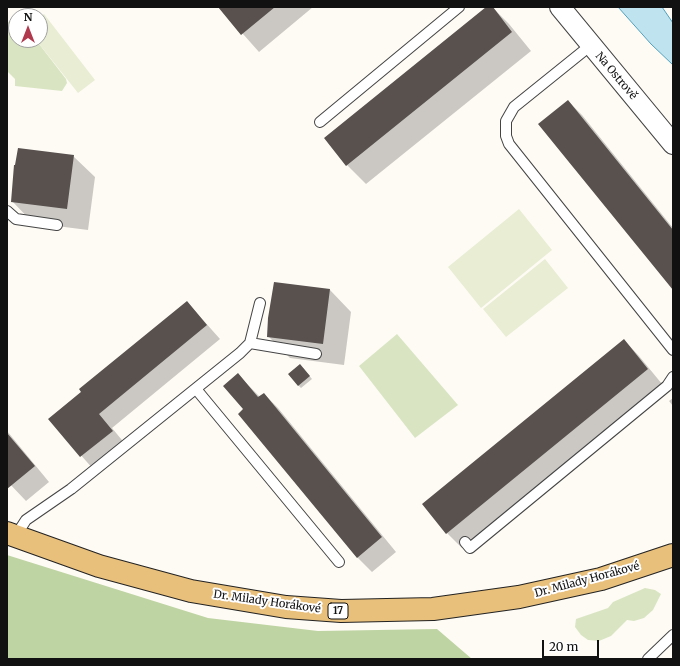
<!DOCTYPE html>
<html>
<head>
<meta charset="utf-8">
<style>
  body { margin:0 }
  #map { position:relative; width:680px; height:666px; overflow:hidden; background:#fefbf5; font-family:Merriweather,serif }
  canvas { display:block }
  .frame { position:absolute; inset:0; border:8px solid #111; pointer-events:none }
  .north { position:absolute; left:8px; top:8px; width:40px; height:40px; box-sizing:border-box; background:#fff; border:1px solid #a0a0a0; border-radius:50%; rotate:0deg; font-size:11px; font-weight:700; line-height:16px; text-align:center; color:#111 }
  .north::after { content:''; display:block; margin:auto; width:14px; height:18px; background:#b0394e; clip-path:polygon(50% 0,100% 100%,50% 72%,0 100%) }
  .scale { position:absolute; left:542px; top:640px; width:57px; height:18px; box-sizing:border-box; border:2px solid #111; border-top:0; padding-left:5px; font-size:12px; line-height:14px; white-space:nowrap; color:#111; -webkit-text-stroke:3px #fff; paint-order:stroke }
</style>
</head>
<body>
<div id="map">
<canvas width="680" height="666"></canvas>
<div class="frame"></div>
<div class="north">N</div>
<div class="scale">20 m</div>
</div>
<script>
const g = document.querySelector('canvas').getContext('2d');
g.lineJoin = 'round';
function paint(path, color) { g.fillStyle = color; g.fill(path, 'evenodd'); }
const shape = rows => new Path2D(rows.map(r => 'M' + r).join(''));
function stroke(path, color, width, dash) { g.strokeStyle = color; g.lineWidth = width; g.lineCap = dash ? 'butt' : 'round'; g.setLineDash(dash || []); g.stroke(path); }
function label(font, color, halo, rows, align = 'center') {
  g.font = font + ' Merriweather,serif'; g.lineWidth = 4; g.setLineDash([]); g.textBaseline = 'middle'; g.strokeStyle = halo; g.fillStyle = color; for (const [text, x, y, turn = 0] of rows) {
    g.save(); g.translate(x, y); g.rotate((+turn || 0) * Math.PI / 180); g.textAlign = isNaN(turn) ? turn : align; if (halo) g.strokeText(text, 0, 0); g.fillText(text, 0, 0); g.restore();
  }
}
paint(shape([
  [16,16,16,40,36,40,66,79,67,83,62,91,15,86,15,79,7,71,7,23],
  [397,334,458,405,415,438,359,366],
  [645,588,655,590,661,594,653,610,644,618,634,621,627,620,611,636,599,641,588,640,581,635,575,627,576,619,608,608,613,602]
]), '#d9e5c2');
paint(shape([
  [7,555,208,618,318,631,437,629,472,659,7,659]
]), '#bfd4a3');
paint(shape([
  [44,14,95,80,78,93,36,40,40,40,40,17],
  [519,209,552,250,481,308,448,267],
  [545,259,568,288,506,337,483,309]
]), '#e8edd3');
const water = shape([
  [618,7,662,7,673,23,673,65,651,44,618,7]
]);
paint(water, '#c0e4ef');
stroke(water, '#50a0bd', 1);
paint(shape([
  [219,7,313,7,259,52],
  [488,7,492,7,509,24,531,51,366,184,347,165,325,138],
  [568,101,582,115,673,228,673,288],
  [73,156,95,177,88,230,33,223,12,201],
  [275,283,330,290,351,312,344,365,290,358,268,336],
  [187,302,220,339,112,428,126,445,94,470,49,419],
  [624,340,639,356,662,384,462,548,447,533],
  [303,368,312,379,301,388,298,385],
  [238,375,260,397,264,394,278,408,396,552,372,572,358,558,240,414,245,410],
  [673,398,673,406,669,401],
  [7,431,49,482,26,501,7,481]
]), '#0003');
paint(shape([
  [218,7,275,7,241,35],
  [486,7,493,7,512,32,346,166,324,138],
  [568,100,673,230,673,290,538,124],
  [18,148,74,155,67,209,11,202,14,165,15,165],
  [274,282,330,289,323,344,267,337,268,318],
  [187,301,207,325,99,414,113,431,80,457,48,419,81,392,79,389],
  [624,339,648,369,446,534,422,504],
  [300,364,310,376,298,386,288,374],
  [238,373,258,397,264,393,382,537,357,558,238,414,243,409,223,386],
  [7,433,35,466,7,489]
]), '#58514e');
const lane = shape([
  [591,45,514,107,506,121,506,136,509,144,673,350],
  [320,122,459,7],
  [7,211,16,219,57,225],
  [250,343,316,354],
  [196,389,339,562],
  [15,537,26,520,71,489,240,353,250,343,260,303],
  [465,542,470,548,667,386,673,377],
  [648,659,673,635]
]);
const street = shape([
  [560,7,673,144]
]);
const primary = shape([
  [7,533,99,566,191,591,286,607,341,611,433,609,519,597,601,579,673,555]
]);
stroke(lane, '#444', 12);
stroke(street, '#444', 22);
stroke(primary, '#222', 24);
stroke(lane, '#fff', 10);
stroke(street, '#fff', 20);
stroke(primary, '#e8bf7b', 22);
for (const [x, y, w] of [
  [338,611,20]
]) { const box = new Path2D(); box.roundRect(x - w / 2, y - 8, w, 16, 3); g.fillStyle = '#fff'; g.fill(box); stroke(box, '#111', 1); }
label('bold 10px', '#111', null, [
  ["17",338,611]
]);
label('11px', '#111', '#fff', [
  ["Na Ostrově",616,76,50],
  ["Dr. Milady Horákové",587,580,-15],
  ["Dr. Milady Horákové",267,602,8]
]);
</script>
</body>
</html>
